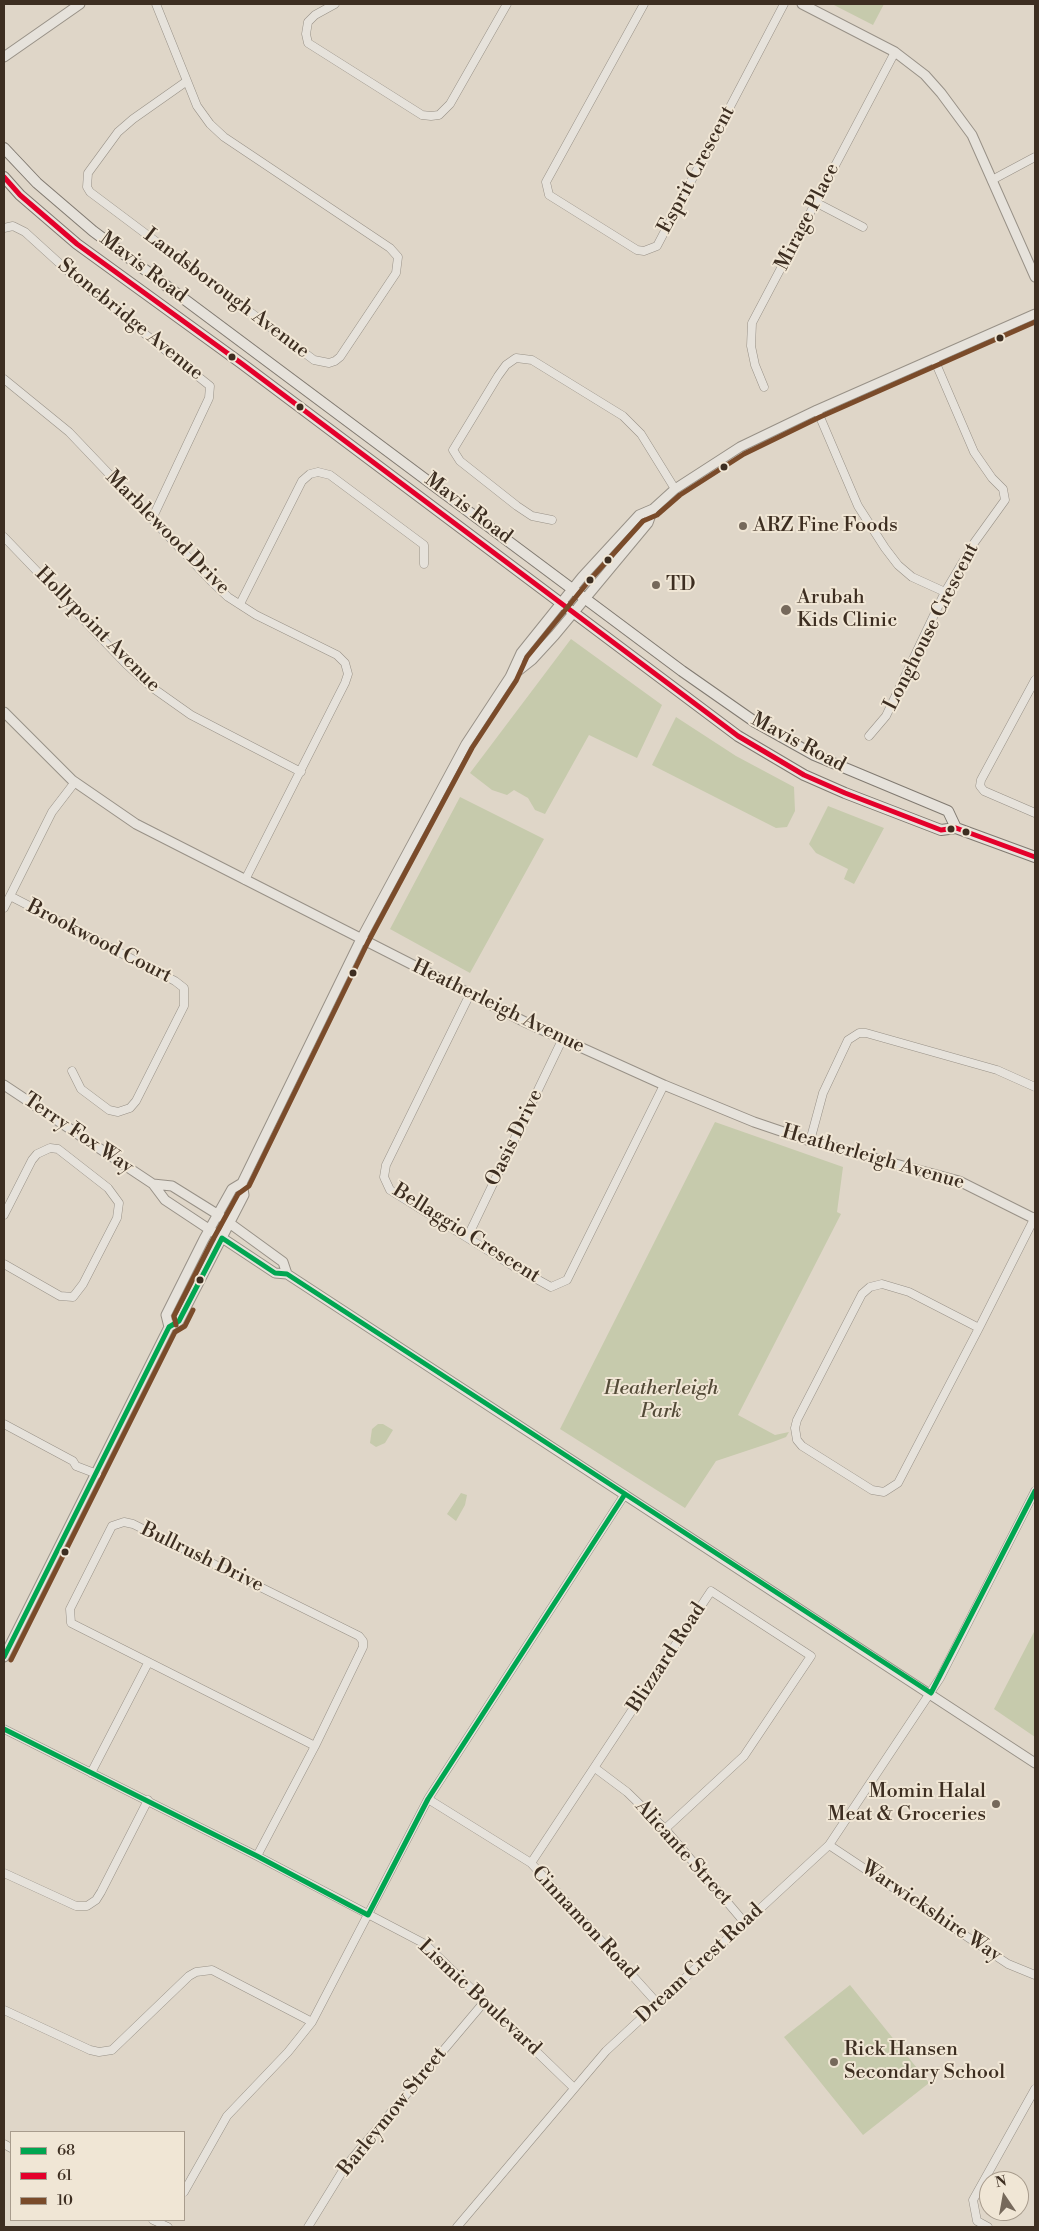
<!DOCTYPE html>
<html>
<head>
<meta charset="utf-8">
<style>
  body { margin:0 }
  #map { position:relative; width:1039px; height:2231px; overflow:hidden; background:#dfd6c8; font-family:"Libre Bodoni",serif }
  canvas { display:block }
  .frame { position:absolute; inset:0; border:5px solid #3d2e21; pointer-events:none }
  .legend { position:absolute; left:10px; top:2131px; width:175px; height:90px; box-sizing:border-box; background:#f0e6d5; border:1px solid #a89c8d; margin:0; padding:6px 9px; list-style:none; font-size:15px; color:#3d2e21 }
  .legend li { display:flex; align-items:center; gap:10px; height:25px }
  .legend b { width:25px; border:1px solid #a89c8d }
  .north { position:absolute; left:979px; top:2171px; width:50px; height:50px; box-sizing:border-box; background:#f0e6d5; border:1px solid #a89c8d; border-radius:50%; rotate:348deg; font-size:14px; font-weight:700; line-height:20px; text-align:center; color:#3d2e21 }
  .north::after { content:''; display:block; margin:auto; width:18px; height:22px; background:#76695b; clip-path:polygon(50% 0,100% 100%,50% 72%,0 100%) }
</style>
</head>
<body>
<div id="map">
<canvas width="1039" height="2231"></canvas>
<div class="frame"></div>
<ul class="legend">
<li><b style="height:6px;background:#00a651"></b>68</li>
<li><b style="height:6px;background:#e4002b"></b>61</li>
<li><b style="height:6px;background:#7a4b2a"></b>10</li>
</ul>
<div class="north">N</div>
</div>
<script>
const g = document.querySelector('canvas').getContext('2d');
g.lineJoin = 'round';
function paint(path, color) { g.fillStyle = color; g.fill(path, 'evenodd'); }
const shape = rows => new Path2D(rows.map(r => 'M' + r).join(''));
function stroke(path, color, width, dash) { g.strokeStyle = color; g.lineWidth = width; g.lineCap = dash ? 'butt' : 'round'; g.setLineDash(dash || []); g.stroke(path); }
function label(font, color, halo, rows, align = 'center') {
  g.font = font + ' "Libre Bodoni",serif'; g.lineWidth = 4; g.setLineDash([]); g.textBaseline = 'middle'; g.strokeStyle = halo; g.fillStyle = color; for (const [text, x, y, turn = 0] of rows) {
    g.save(); g.translate(x, y); g.rotate((+turn || 0) * Math.PI / 180); g.textAlign = isNaN(turn) ? turn : align; if (halo) g.strokeText(text, 0, 0); g.fillText(text, 0, 0); g.restore();
  }
}
paint(shape([
  [832,4,884,4,873,25],
  [571,639,662,705,637,758,589,735,545,814,535,810,528,798,514,790,507,795,492,790,470,773],
  [676,717,736,756,794,787,795,811,787,827,776,828,652,765],
  [460,797,544,839,470,973,390,929],
  [828,806,884,828,854,884,844,879,848,869,816,853,809,844],
  [715,1122,843,1167,837,1212,841,1214,738,1415,775,1435,789,1432,786,1437,773,1442,716,1461,685,1508,560,1429],
  [378,1424,383,1424,393,1430,385,1443,376,1447,370,1443,372,1429],
  [461,1493,467,1495,465,1505,456,1521,447,1514],
  [1035,1630,1035,1737,994,1709],
  [850,1985,929,2083,863,2135,784,2037]
]), '#c6caac');
const minor = shape([
  [156,4,187,81,197,106,210,124,224,137,390,248,398,257,396,273,340,357,335,361,329,363,314,360,90,192,87,187,88,173,118,132,133,119,187,81],
  [335,4,315,15,308,22,306,34,308,43,422,115,431,116,439,115,450,104,507,4],
  [644,4,546,182,549,195,637,250,644,251,657,246,784,4],
  [992,180,1035,157],
  [815,202,863,227],
  [4,228,13,226,25,232,80,282,210,386,209,398,152,519],
  [4,379,69,432,211,581,228,597,256,615,337,655,345,663,348,674,345,683,245,880],
  [764,387,755,365,751,346,752,323,895,52],
  [817,410,858,506,885,548,898,565,912,577,945,592],
  [552,520,532,516,517,506,460,461,453,450,498,376,506,365,516,358,532,360,623,416,641,434,675,489],
  [4,537,126,664,150,686,191,715,301,772],
  [240,604,302,481,310,474,318,472,330,475,420,542,424,545,424,564],
  [1035,680,981,780,980,786,984,791,1035,813],
  [869,736,886,716,945,592,974,543,1005,500,1003,489,992,478,974,452,934,359],
  [10,896,175,981,184,988,184,1006,136,1101,130,1108,118,1112,109,1110,81,1089,72,1071],
  [4,908,52,812,75,782],
  [470,994,386,1165,384,1177,390,1190,513,1266,551,1287,567,1280,664,1085],
  [810,1141,823,1093,848,1040,859,1033,866,1033,997,1070,1035,1087],
  [4,1215,32,1160,37,1154,50,1148,58,1149,108,1188,119,1203,117,1218,83,1284,73,1297,60,1296,4,1264],
  [468,1236,562,1040],
  [979,1328,909,1292,882,1284,870,1287,862,1294,797,1420,795,1428,797,1440,802,1446,872,1490,884,1492,898,1483,979,1328,1035,1217],
  [4,1424,73,1461,76,1466,97,1474],
  [4,1729,257,1856,425,1944,573,2087],
  [595,1768,627,1792,665,1829,745,1923],
  [91,1773,148,1663],
  [428,1799,531,1863,658,2004],
  [829,1845,1008,1964,1035,1975],
  [257,1856,315,1746,363,1647,363,1641,359,1636,133,1524,124,1522,112,1526,70,1609,71,1623,315,1746],
  [531,1863,711,1591,811,1656,744,1756,665,1829],
  [4,1873,76,1906,87,1906,96,1900,101,1892,148,1800],
  [4,2010,90,2050,99,2052,112,2050,189,1976,196,1972,212,1970,312,2022],
  [4,2144,11,2148],
  [184,2192,227,2116,288,2052,312,2022,428,1799,625,1494],
  [153,2220,168,2227],
  [308,2227,345,2167,485,2001],
  [457,2227,606,2051,829,1845,940,1678,1035,1491],
  [988,2227,977,2221,973,2200,1035,2089]
]);
const tertiary = shape([
  [802,4,895,52,925,75,941,93,972,135,1035,277],
  [4,57,80,4],
  [513,675,532,660,555,635,648,523,653,509],
  [4,712,72,780,136,824,527,1023,664,1085,754,1122,810,1141,959,1181,1035,1219],
  [4,1085,153,1184,165,1200,275,1273,287,1274,1035,1763],
  [153,1184,172,1186,217,1214,283,1262,287,1274],
  [169,1327,166,1315,204,1239,232,1189,242,1183,361,939,466,744,510,677,521,653,582,577,639,515,653,509,675,489,740,447,817,410,1035,314],
  [4,1657,169,1327,179,1321,244,1195,242,1183]
]);
const secondary = shape([
  [4,148,37,183,93,231,682,671,755,722,814,755,948,811,956,828],
  [4,177,20,195,77,244,241,363,738,736,804,775,845,793,941,830,956,828,1035,857]
]);
stroke(minor, '#989187', 9);
stroke(tertiary, '#989187', 11);
stroke(secondary, '#817a71', 12);
stroke(minor, '#e6e2db', 8);
stroke(tertiary, '#e6e2db', 9);
stroke(secondary, '#e6e2db', 10);
stroke(shape([
  [4,1657,169,1327,179,1321,222,1238,275,1273,287,1274,931,1693,1035,1491],
  [4,1729,257,1856,368,1915,428,1799,625,1494]
]), '#00a651', 5);
stroke(shape([
  [4,177,20,195,77,244,241,363,738,736,804,775,845,793,941,830,956,828,1035,857]
]), '#e4002b', 5);
stroke(shape([
  [176,1325,174,1316,211,1243,238,1194,249,1186,368,942,472,748,516,681,527,657,588,582,643,521,657,515,680,495,744,454,820,417,1035,322],
  [11,1660,175,1332,185,1326,193,1310]
]), '#7a4b2a', 5);
for (const [x, y, r, color] of [
  [1000,338,4.5,"#3d2e21"],
  [232,357,4.5,"#3d2e21"],
  [300,407,4.5,"#3d2e21"],
  [724,467,4.5,"#3d2e21"],
  [743,526,5,"#76695b"],
  [608,560,4.5,"#3d2e21"],
  [590,580,4.5,"#3d2e21"],
  [656,585,5,"#76695b"],
  [786,610,6,"#76695b"],
  [951,829,4.5,"#3d2e21"],
  [966,832,4.5,"#3d2e21"],
  [353,973,4.5,"#3d2e21"],
  [200,1280,4.5,"#3d2e21"],
  [65,1552,4.5,"#3d2e21"],
  [996,1804,5,"#76695b"],
  [834,2062,5,"#76695b"]
]) { const dot = new Path2D(); dot.arc(x, y, r, 0, 2 * Math.PI); g.fillStyle = color; g.fill(dot); stroke(dot, '#f0e6d5', 2); }
label('20px', '#3d2e21', '#f0e6d5', [
  ["Esprit Crescent",697,170,-62],
  ["Mirage Place",808,217,-63],
  ["Mavis Road",143,268,37],
  ["Landsborough Avenue",226,294,37],
  ["Stonebridge Avenue",130,320,39],
  ["Mavis Road",468,509,37],
  ["Marblewood Drive",167,533,45],
  ["Longhouse Crescent",932,627,-63],
  ["Hollypoint Avenue",97,630,45],
  ["Mavis Road",798,743,28],
  ["Brookwood Court",99,942,27],
  ["Heatherleigh Avenue",498,1007,26],
  ["Terry Fox Way",78,1134,34],
  ["Oasis Drive",515,1138,-64],
  ["Heatherleigh Avenue",873,1158,16],
  ["Bellaggio Crescent",466,1234,32],
  ["Bullrush Drive",202,1558,26],
  ["Blizzard Road",667,1658,-57],
  ["Alicante Street",683,1853,48],
  ["Warwickshire Way",931,1912,34],
  ["Cinnamon Road",584,1923,47],
  ["Dream Crest Road",700,1964,-43],
  ["Lismic Boulevard",479,1998,43],
  ["Barleymow Street",393,2112,-51]
]);
label('20px', '#3d2e21', '#f0e6d5', [
  ["ARZ Fine Foods",753,526],
  ["TD",666,585],
  ["Arubah",797,598],
  ["Kids Clinic",797,621],
  ["Momin Halal",986,1792,"right"],
  ["Meat & Groceries",986,1815,"right"],
  ["Rick Hansen",844,2050],
  ["Secondary School",844,2073]
], 'left');
label('italic 20px', '#544b38', '#f0e6d5', [
  ["Heatherleigh",661,1389],
  ["Park",661,1412]
]);
</script>
</body>
</html>
